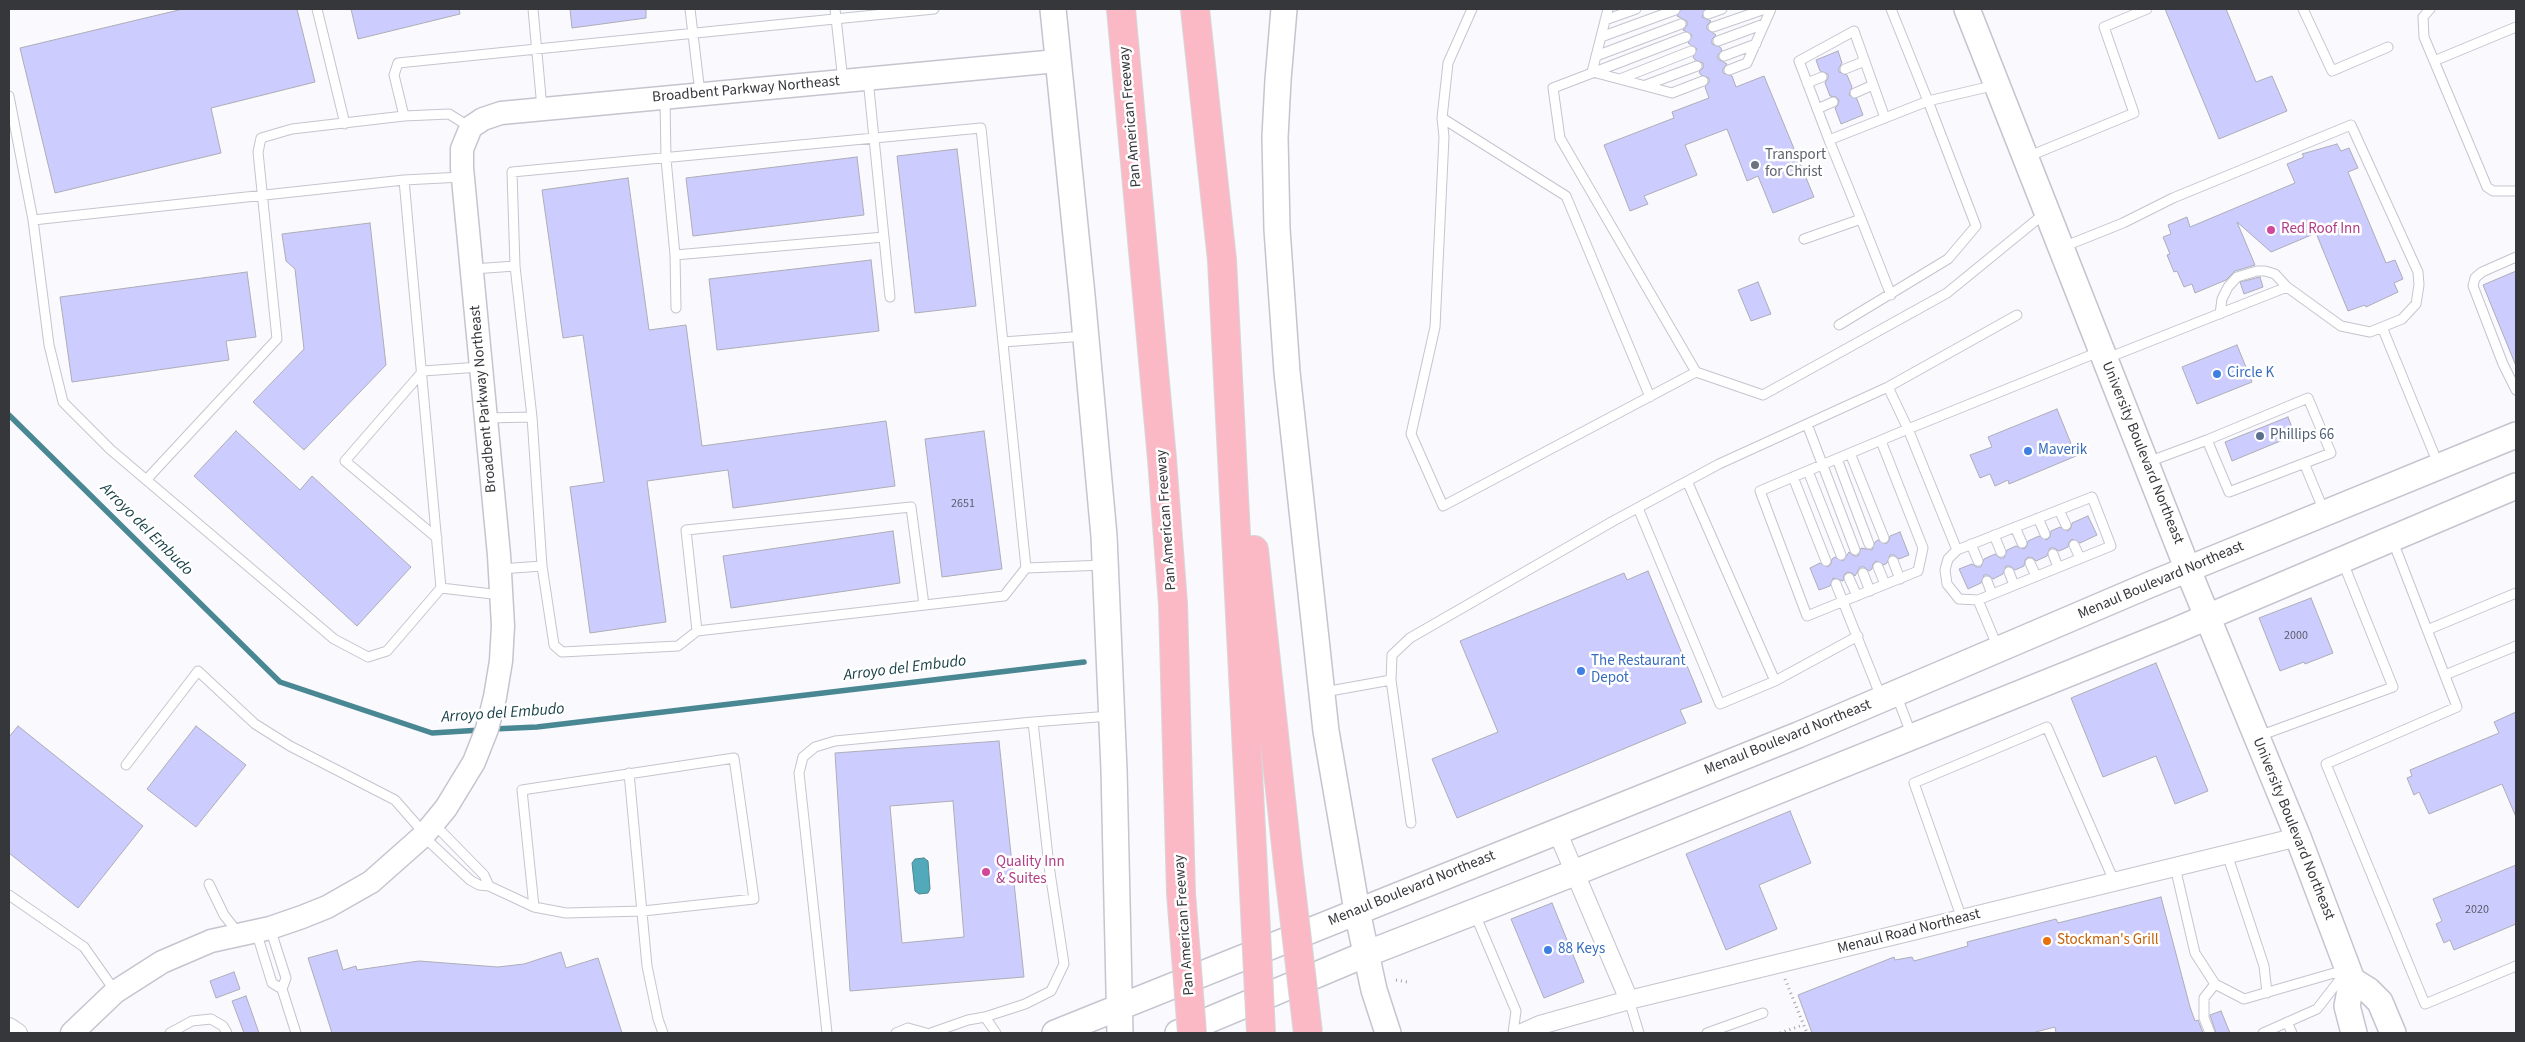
<!DOCTYPE html>
<html>
<head>
<meta charset="utf-8">
<style>
  body { margin:0 }
  #map { position:relative; width:2525px; height:1042px; overflow:hidden; background:#f9f9fe; font-family:"Source Sans 3",sans-serif }
  canvas { display:block }
  .frame { position:absolute; inset:0; border:10px solid #36373b; pointer-events:none }
</style>
</head>
<body>
<div id="map">
<canvas width="2525" height="1042"></canvas>
<div class="frame"></div>
</div>
<script>
const g = document.querySelector('canvas').getContext('2d');
g.lineJoin = 'round';
function paint(path, color) { g.fillStyle = color; g.fill(path, 'evenodd'); }
const shape = rows => new Path2D(rows.map(r => 'M' + r).join(''));
function stroke(path, color, width, dash) { g.strokeStyle = color; g.lineWidth = width; g.lineCap = dash ? 'butt' : 'round'; g.setLineDash(dash || []); g.stroke(path); }
function label(font, color, halo, rows, align = 'center') {
  g.font = font + ' "Source Sans 3",sans-serif'; g.lineWidth = 5; g.setLineDash([]); g.textBaseline = 'middle'; g.strokeStyle = halo; g.fillStyle = color; for (const [text, x, y, turn = 0] of rows) {
    g.save(); g.translate(x, y); g.rotate((+turn || 0) * Math.PI / 180); g.textAlign = isNaN(turn) ? turn : align; if (halo) g.strokeText(text, 0, 0); g.fillText(text, 0, 0); g.restore();
  }
}
const water = shape([
  [924,858,928,861,930,889,928,893,919,894,915,891,912,863,915,859,924,858]
]);
paint(water, '#51a9b9');
stroke(water, '#498793', 1);
stroke(shape([
  [9,415,280,682,432,733,481,730],
  [493,729,537,727,1084,662]
]), '#498793', 5.5);
const building = shape([
  [183,9,297,9,315,82,211,108,221,153,55,193,20,48,183,9],
  [351,9,459,9,460,14,358,39,351,9],
  [570,9,646,9,646,18,572,28,570,9],
  [1681,9,1705,9,1702,17,1711,21,1707,25,1707,29,1716,35,1712,39,1712,44,1720,47,1722,50,1718,55,1718,59,1727,64,1723,69,1723,73,1732,76,1736,87,1764,76,1814,197,1773,213,1758,176,1747,181,1727,129,1685,145,1697,175,1644,196,1648,204,1630,211,1604,145,1674,118,1672,112,1709,98,1705,87,1709,82,1709,78,1701,75,1699,72,1703,68,1703,63,1695,60,1693,57,1697,49,1688,43,1692,35,1683,30,1687,25,1687,21,1677,16,1681,9],
  [2165,9,2226,9,2256,82,2272,76,2287,111,2219,139,2165,9],
  [1838,51,1842,63,1839,68,1839,72,1847,75,1852,87,1849,95,1857,99,1863,115,1841,124,1835,108,1838,105,1839,100,1836,97,1830,96,1825,83,1828,78,1828,74,1820,71,1816,60,1838,51],
  [2337,144,2341,151,2349,148,2358,168,2348,172,2386,263,2395,260,2403,279,2394,283,2398,292,2366,307,2365,305,2348,311,2316,233,2271,252,2237,222,2255,265,2235,271,2226,280,2195,293,2192,284,2184,287,2177,271,2174,272,2167,255,2170,254,2163,237,2171,234,2168,225,2187,217,2190,227,2295,183,2287,164,2304,157,2302,154,2337,144],
  [957,149,976,306,915,313,897,156,957,149],
  [857,157,864,215,693,236,686,178,857,157],
  [628,178,649,330,686,325,702,446,886,421,895,486,733,508,728,470,647,481,666,622,590,633,570,487,604,482,583,335,563,338,542,190,628,178],
  [370,223,386,365,304,450,253,402,304,349,295,269,286,261,282,234,370,223],
  [871,260,879,331,717,350,709,279,871,260],
  [2516,271,2516,366,2483,285,2516,271],
  [247,272,256,337,226,341,229,360,72,382,60,297,247,272],
  [2260,277,2263,287,2244,294,2240,282,2260,277],
  [1758,282,1771,314,1751,321,1738,290,1758,282],
  [2237,345,2252,382,2197,404,2182,367,2237,345],
  [2057,409,2076,456,2009,484,2008,480,1995,486,1990,474,1980,478,1970,455,1992,447,1988,437,2057,409],
  [2288,417,2295,435,2232,461,2225,442,2288,417],
  [236,431,300,490,312,476,411,567,357,626,194,476,236,431],
  [984,431,1002,569,942,577,925,439,984,431],
  [2088,516,2097,535,2080,543,2072,539,2069,542,2068,547,2059,551,2054,548,2050,548,2047,556,2036,561,2033,558,2028,557,2025,560,2024,566,2015,570,2010,566,2006,566,2003,574,1993,579,1988,575,1984,575,1981,583,1968,589,1959,569,1972,564,1977,567,1981,567,1984,559,1995,554,2000,558,2004,558,2007,550,2016,546,2024,549,2027,546,2028,541,2039,536,2047,540,2050,537,2051,531,2060,527,2068,531,2071,528,2072,523,2088,516],
  [893,531,900,583,731,608,723,556,893,531],
  [1900,532,1909,555,1899,559,1894,555,1890,555,1887,563,1884,565,1876,561,1873,564,1872,569,1869,571,1864,567,1860,567,1855,576,1852,573,1847,572,1844,575,1843,581,1833,578,1830,586,1819,590,1810,568,1820,563,1828,567,1831,564,1832,559,1835,557,1843,561,1849,552,1854,556,1858,556,1861,548,1872,550,1875,542,1878,540,1886,544,1889,541,1890,536,1900,532],
  [1648,571,1702,702,1680,710,1686,723,1457,818,1432,759,1498,732,1460,641,1624,573,1627,580,1648,571],
  [2311,598,2333,653,2305,664,2304,662,2280,671,2259,618,2311,598],
  [2156,663,2208,791,2175,804,2156,756,2103,777,2071,698,2156,663],
  [2516,712,2516,817,2502,784,2429,814,2419,792,2414,795,2407,778,2412,776,2410,770,2499,733,2494,722,2516,712],
  [18,726,143,826,78,908,9,853,9,737,18,726],
  [196,726,246,765,196,827,147,789,196,726],
  [999,741,1024,977,850,991,835,753,999,741],
  [953,801,964,937,902,943,890,806,953,801],
  [1790,811,1811,863,1759,885,1777,929,1726,950,1686,854,1790,811],
  [2516,865,2516,924,2454,950,2450,940,2444,943,2436,924,2442,921,2433,899,2516,865],
  [2161,897,2190,1007,2195,1021,2198,1020,2203,1033,2056,1033,2055,1027,2032,1033,1812,1033,1798,995,1894,957,1895,960,1912,957,1914,961,1968,946,1967,942,2056,919,2058,923,2161,897],
  [1552,903,1584,982,1544,998,1511,919,1552,903],
  [337,950,343,970,356,966,357,970,419,961,498,967,524,964,561,952,566,968,598,958,622,1033,332,1033,308,958,337,950],
  [234,972,240,989,216,998,210,981,234,972],
  [246,996,259,1033,244,1033,232,1001,246,996],
  [2221,1011,2230,1033,2216,1033,2210,1015,2221,1011]
]);
paint(building, '#cdccfe');
stroke(building, '#adadb7', 1);
const service = shape([
  [317,9,345,124],
  [533,9,542,108],
  [690,9,700,93],
  [835,9,843,81],
  [1472,9,1448,63,1442,118,1444,137,1435,327,1411,434,1443,506,1696,372,1560,138,1553,88,1686,37],
  [2303,9,2332,71,2388,47],
  [2430,9,2423,17,2424,37,2487,187,2493,191,2516,191],
  [1708,14,1722,9],
  [1605,20,1636,9],
  [1713,27,1765,9],
  [1601,37,1675,10],
  [1718,41,1764,24],
  [1596,56,1681,24],
  [1724,56,1756,44],
  [2434,61,2516,27],
  [1845,69,1865,61],
  [1729,70,1747,63,1771,9],
  [1592,72,1608,9],
  [1593,72,1672,93,1703,81],
  [868,79,890,297],
  [1620,79,1691,51],
  [1807,83,1822,77],
  [1646,85,1697,66],
  [1855,93,1873,85],
  [9,96,33,220],
  [665,99,666,159,675,255,676,308],
  [1817,109,1833,102],
  [404,116,394,75,398,63,934,9],
  [1442,118,1566,196,1650,397],
  [1829,140,1799,61,1854,31,1885,118],
  [2027,157,2134,113,2104,27,2147,9],
  [404,180,441,588,387,651,368,657,334,639,111,450,63,402,49,345,33,220,404,180,462,177],
  [1861,219,1891,295],
  [1804,239,1861,219,1829,140,1928,101,1891,9],
  [2063,247,2123,223,2173,198,2351,125,2418,272,2419,285,2416,304,2402,319,2370,332,2341,326,2287,287,2105,359],
  [675,255,884,237],
  [2516,257,2482,272,2475,278,2473,286,2503,364,2516,390],
  [473,269,515,266],
  [2220,314,2222,299,2228,287,2237,277,2257,271,2265,271,2275,274,2287,287],
  [1839,325,1948,259,1976,226,1928,101,1996,85],
  [2382,327,2439,466],
  [1003,342,1085,336],
  [1696,372,1763,395,1947,293,2045,213],
  [487,418,532,417],
  [1807,424,1855,550],
  [1881,441,1923,548,1918,571,1807,616,1760,491,1793,477,1908,429,1888,387],
  [1850,453,1884,538],
  [1837,459,1869,544],
  [2148,462,2207,440,2229,492,2331,453,2308,398,2207,440],
  [2304,463,2324,511],
  [1808,471,1841,555],
  [1793,477,1826,561],
  [147,479,277,339,258,152,261,138,292,129,404,116,449,114,470,127],
  [1687,481,1775,681],
  [1638,508,1720,704,1775,681,1858,636],
  [2059,510,2066,525],
  [2038,518,2045,534],
  [2015,527,2022,543],
  [1994,535,2001,552],
  [437,538,345,461,423,371,480,367],
  [2392,539,2457,707,2326,764,2425,1004,2516,966],
  [1971,544,1978,561],
  [2074,545,2080,558],
  [1957,550,1948,559,1945,570,1947,584,1959,599,1978,600],
  [2053,554,2058,567],
  [1893,561,1900,579],
  [2030,563,2036,576],
  [1878,567,1885,584],
  [1026,568,981,128,512,172,515,266,532,417,542,566,554,645,562,652,678,646,697,631,1004,596,1026,568,1105,565],
  [500,569,542,566],
  [2009,572,2014,585],
  [1863,573,1870,591],
  [1849,578,1857,596],
  [1987,581,1992,594],
  [1836,584,1881,697],
  [441,588,501,595],
  [2427,630,2516,593],
  [697,631,686,530,911,507,924,605],
  [1998,648,1978,600,2111,546,2092,497,1957,550,1908,429,2101,351],
  [2445,675,2516,646],
  [1324,692,1391,680],
  [1896,694,1912,736],
  [1033,722,1110,716],
  [2259,736,2393,687,2342,560],
  [126,765,198,671,255,724,290,746,395,800,424,833],
  [629,773,647,966,658,1019,663,1033],
  [1411,823,1391,680,1392,655,1410,638,1615,520,1719,464,1888,387,2017,315],
  [434,824,484,875,489,886],
  [423,836,470,880,479,885,489,886,534,907,566,913,643,911,754,899,734,758,522,790,534,907],
  [2227,854,2264,966,2267,993],
  [2175,867,2195,953,2215,984,2244,999,2348,969,2317,1009,2263,1033],
  [209,884,224,915,239,934],
  [9,895,84,947,115,991],
  [1474,912,1516,1011,1513,1033],
  [1962,919,1914,783,2047,727,2114,881],
  [270,928,286,978,282,989],
  [256,931,272,983,282,989,296,1033],
  [1629,1000,1639,1033],
  [2287,1022,2292,1033],
  [170,1033,192,1021,211,1019,223,1026,227,1033],
  [827,1033,799,773,803,757,815,747,835,741,1033,722,1049,866,1064,964,1051,991,1025,1004,985,1017],
  [896,1033,908,1028,926,1033],
  [931,1033,968,1020,985,1017,996,1033],
  [1707,1033,1763,1013],
  [2210,1033,2204,1018,2204,998,2215,984]
]);
const minor = shape([
  [1557,831,1629,1000],
  [9,1027,18,1033],
  [1522,1033,1540,1025,1629,1000,2298,837]
]);
const tertiary = shape([
  [72,1033,115,992,162,962,211,941,270,928,302,917,327,907,371,882,423,836,446,808,474,762,487,729,495,697,501,661,503,626,499,555,462,168,462,149,471,127,483,119,501,113,1057,61]
]);
const secondary = shape([
  [1053,9,1082,295,1104,536,1114,770,1120,1033],
  [1284,9,1278,80,1275,137,1277,229,1287,372,1326,731,1357,911,1374,990,1388,1033],
  [1967,9,2188,570,2298,837,2352,980,2368,990,2380,1002,2393,1033],
  [2352,980,2347,1006,2354,1033],
  [1055,1033,1798,735,2149,585,2516,435],
  [1178,1033,1366,954,1574,873,2172,632,2516,486]
]);
const motorway = shape([
  [1121,9,1162,459,1173,604,1181,893],
  [1195,9,1222,260,1253,870],
  [1254,550,1288,864]
]);
stroke(service, '#c4c5cf', 11);
stroke(minor, '#c4c5cf', 20);
stroke(tertiary, '#c4c5cf', 25);
stroke(secondary, '#c4c5cf', 28);
stroke(motorway, '#d7d7d8', 30);
stroke(shape([
  [1785,979,1807,1033],
  [1396,980,1407,982],
  [1780,1033,1803,1025]
]), '#a2a2a7', 3, [1, 4]);
stroke(service, '#fff', 9);
stroke(minor, '#fff', 18);
stroke(tertiary, '#fff', 22);
stroke(secondary, '#fff', 25);
stroke(motorway, '#fbb9c6', 28);
const motorwayBridge = shape([
  [1288,864,1308,1033],
  [1253,870,1261,1033],
  [1181,893,1192,1033]
]);
stroke(motorwayBridge, '#d7d7d8', 30, []);
stroke(motorwayBridge, '#fbb9c6', 28);
for (const [x, y, r, color] of [
  [1755,165,5,"#6b7280"],
  [2271,230,5,"#d1479c"],
  [2217,374,5,"#3f7fe0"],
  [2260,436,5,"#5c6f8a"],
  [2028,451,5,"#3f7fe0"],
  [1581,671,5,"#3f7fe0"],
  [986,872,5,"#d1479c"],
  [2047,941,5,"#e8710a"],
  [1548,950,5,"#3f7fe0"]
]) { const dot = new Path2D(); dot.arc(x, y, r, 0, 2 * Math.PI); g.fillStyle = color; g.fill(dot); stroke(dot, '#fff', 2); }
label('12px', '#5c5c6c', null, [
  ["2651",963,504],
  ["2000",2296,636],
  ["2020",2477,910]
]);
label('15px', '#36373b', '#fff', [
  ["Broadbent Parkway Northeast",746,90,-5],
  ["Pan American Freeway",1131,117,-95],
  ["Broadbent Parkway Northeast",484,399,-95],
  ["University Boulevard Northeast",2142,453,68],
  ["Pan American Freeway",1167,520,-94],
  ["Menaul Boulevard Northeast",2161,581,-23],
  ["Menaul Boulevard Northeast",1788,738,-22],
  ["University Boulevard Northeast",2293,829,68],
  ["Menaul Boulevard Northeast",1412,889,-22],
  ["Pan American Freeway",1185,925,-94],
  ["Menaul Road Northeast",1909,932,-14]
]);
label('15px', '#5b616d', '#fff', [
  ["Transport",1765,156],
  ["for Christ",1765,173]
], 'left');
label('15px', '#b23c85', '#fff', [
  ["Red Roof Inn",2281,230],
  ["Quality Inn",996,863],
  ["& Suites",996,880]
], 'left');
label('15px', '#366cbe', '#fff', [
  ["Circle K",2227,374],
  ["Maverik",2038,451],
  ["The Restaurant",1591,662],
  ["Depot",1591,679],
  ["88 Keys",1558,950]
], 'left');
label('15px', '#4e5e75', '#fff', [
  ["Phillips 66",2270,436]
], 'left');
label('15px', '#c56008', '#fff', [
  ["Stockman's Grill",2057,941]
], 'left');
label('italic 16px', '#163f46', '#fff', [
  ["Arroyo del Embudo",146,530,45],
  ["Arroyo del Embudo",905,669,-7],
  ["Arroyo del Embudo",503,714,-4]
]);
</script>
</body>
</html>
